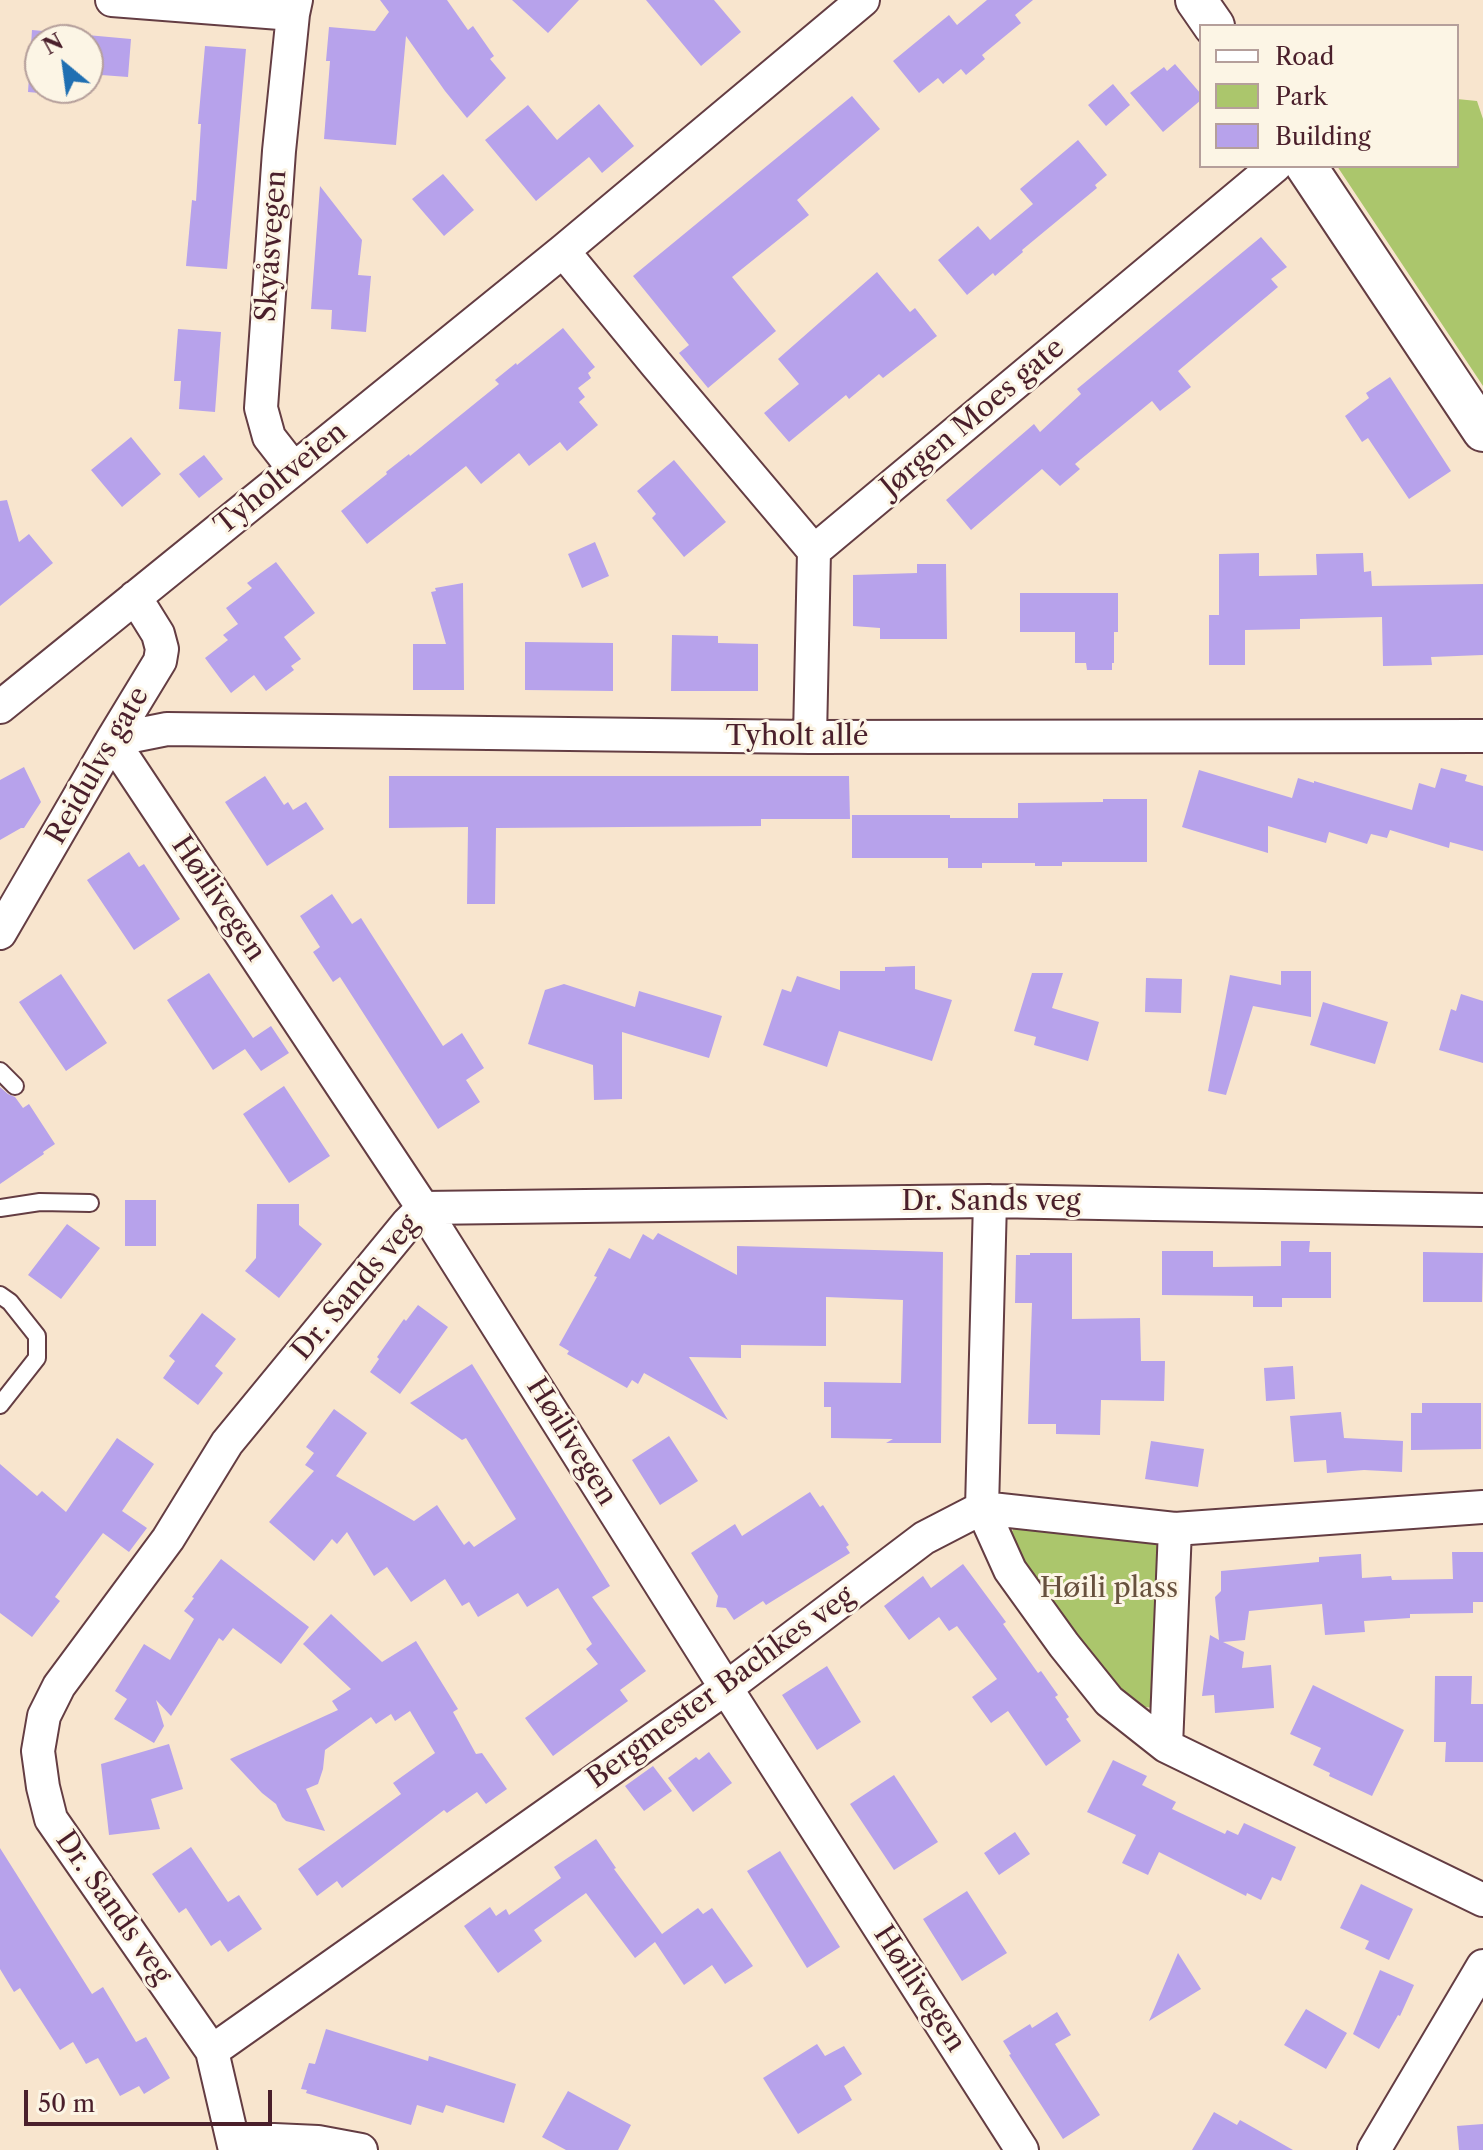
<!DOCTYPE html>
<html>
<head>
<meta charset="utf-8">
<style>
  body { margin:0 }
  #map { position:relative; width:1483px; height:2150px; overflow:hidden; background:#f8e5ce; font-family:"Libre Caslon Text",serif }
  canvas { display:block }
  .legend { position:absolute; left:1199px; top:24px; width:260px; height:144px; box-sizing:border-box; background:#fcf5e5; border:2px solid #b59f9b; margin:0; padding:10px 14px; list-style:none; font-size:24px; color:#4a1f2b }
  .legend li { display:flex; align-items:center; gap:16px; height:40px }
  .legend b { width:40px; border:2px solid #b59f9b }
  .north { position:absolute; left:24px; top:24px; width:80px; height:80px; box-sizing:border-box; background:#fcf5e5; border:2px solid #b59f9b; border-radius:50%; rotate:331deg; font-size:22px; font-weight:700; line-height:32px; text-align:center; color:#4a1f2b }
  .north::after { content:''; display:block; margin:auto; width:28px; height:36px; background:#1f6fb2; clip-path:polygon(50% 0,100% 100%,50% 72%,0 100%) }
  .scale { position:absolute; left:24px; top:2090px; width:248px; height:36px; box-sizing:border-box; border:4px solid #4a1f2b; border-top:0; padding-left:10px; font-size:24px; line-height:28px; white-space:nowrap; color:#4a1f2b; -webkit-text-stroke:6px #fcf5e5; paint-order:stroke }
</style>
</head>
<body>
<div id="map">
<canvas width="1483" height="2150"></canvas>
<ul class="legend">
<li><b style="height:10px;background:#fff"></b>Road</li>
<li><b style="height:22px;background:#abc66c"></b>Park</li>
<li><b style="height:22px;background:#b7a2eb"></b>Building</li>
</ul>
<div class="north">N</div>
<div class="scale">50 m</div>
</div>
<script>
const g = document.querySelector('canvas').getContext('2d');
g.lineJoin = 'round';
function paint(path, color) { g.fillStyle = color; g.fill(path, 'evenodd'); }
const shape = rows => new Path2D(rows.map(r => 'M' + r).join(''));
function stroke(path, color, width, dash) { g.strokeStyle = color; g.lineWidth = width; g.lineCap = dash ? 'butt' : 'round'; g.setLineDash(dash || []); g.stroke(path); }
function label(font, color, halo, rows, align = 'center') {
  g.font = font + ' "Libre Caslon Text",serif'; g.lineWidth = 6; g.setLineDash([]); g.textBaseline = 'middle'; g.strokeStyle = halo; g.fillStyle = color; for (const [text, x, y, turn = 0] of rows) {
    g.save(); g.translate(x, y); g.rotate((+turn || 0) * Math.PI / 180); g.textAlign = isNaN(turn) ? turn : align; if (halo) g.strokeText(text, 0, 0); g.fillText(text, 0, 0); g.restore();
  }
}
paint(shape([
  [1457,99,1477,101,1483,119,1483,386,1337,166,1457,166],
  [1015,1526,1158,1542,1166,1551,1157,1708,1144,1707,1112,1682,1022,1560,1012,1541,1011,1533]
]), '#abc66c');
paint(shape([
  [380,0,447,0,468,30,473,26,494,56,490,59,506,78,467,118,445,91,406,36,396,145,324,139,330,61,326,61,329,27,375,31,389,12],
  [512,0,579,0,548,33],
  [646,0,714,0,741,32,701,66],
  [987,0,1033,0,1015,15,1021,23,982,55,985,59,966,75,961,69,943,84,938,78,919,93,893,61,949,15,957,25],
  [32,30,131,39,128,77,88,74,88,40,40,40,40,88,75,88,74,96,28,92],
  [205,46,246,49,227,269,186,266,192,200,196,201,201,124,198,124],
  [1175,64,1201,94,1201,100,1163,132,1130,93,1164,67,1167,71],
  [1113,84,1130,105,1106,126,1088,105],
  [852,96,880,129,797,200,809,215,732,277,776,331,708,388,679,353,689,345,633,276],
  [599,104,634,146,602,173,589,157,536,201,485,140,528,105,557,140],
  [1078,140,1107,175,1095,185,1097,188,1022,250,1023,252,995,276,993,273,967,295,938,260,978,226,990,240,1033,204,1020,189],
  [443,174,474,210,444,236,412,199],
  [320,186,362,240,358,275,371,276,366,332,331,329,332,310,311,309],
  [1261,237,1287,267,1271,279,1278,287,1178,371,1191,387,1160,411,1152,401,1075,464,1080,469,1060,486,1042,469,971,530,946,500,1034,424,1040,432,1081,394,1077,389],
  [877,272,910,312,915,308,937,336,883,378,879,374,849,399,846,395,789,442,764,413,799,384,778,359],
  [563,328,595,367,588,373,591,378,578,388,585,397,579,402,598,425,567,451,560,442,529,466,519,453,481,484,466,466,367,544,341,511,387,474,386,472,409,454,410,456,499,384,495,380,516,363,517,365],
  [178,329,221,332,215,412,179,409,181,381,174,381],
  [1390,377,1451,471,1409,499,1368,438,1362,442,1345,416,1369,398,1366,393],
  [131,437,161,474,122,507,91,470],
  [204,455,223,479,199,498,179,474],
  [674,460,726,522,684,557,652,518,656,514,637,491],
  [7,500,19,542,29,534,53,563,0,606,0,501],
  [595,542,609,576,582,588,568,554],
  [1259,553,1259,576,1317,575,1316,554,1363,553,1364,572,1371,571,1372,586,1483,584,1483,655,1431,657,1432,665,1383,666,1382,617,1300,619,1300,629,1245,630,1245,665,1209,665,1209,615,1219,615,1219,554],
  [276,562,315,613,284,637,301,659,291,666,294,670,266,691,254,675,231,693,205,658,228,640,223,635,238,624,226,608,252,588,247,583],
  [917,564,946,564,947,639,880,639,880,628,853,626,853,575,917,573],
  [463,583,464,690,413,690,413,644,446,644,431,592,436,591,435,588],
  [1020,593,1118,593,1118,632,1114,632,1114,663,1112,663,1112,670,1087,670,1086,663,1075,663,1075,632,1020,632],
  [672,635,718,636,718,643,758,644,758,691,671,691],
  [525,642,613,643,613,691,525,690],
  [24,767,41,802,24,828,21,828,0,840,0,780],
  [1441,768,1467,775,1465,781,1483,786,1483,851,1450,842,1449,848,1390,830,1387,838,1371,834,1367,844,1329,832,1326,843,1268,826,1268,853,1182,827,1199,770,1292,798,1298,778,1314,783,1314,781,1412,810,1419,783,1435,788],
  [265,776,284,805,288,802,293,810,306,802,324,829,267,866,225,802],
  [389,776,849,776,850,819,761,819,761,826,496,828,495,904,467,904,468,827,389,828],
  [1103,799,1147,799,1147,862,1062,862,1062,866,1035,866,1035,863,982,863,982,868,948,868,948,858,852,858,852,815,950,815,950,818,1018,818,1018,803,1103,802],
  [129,852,139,867,144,864,180,919,134,950,87,880],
  [332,894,352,924,361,918,443,1046,462,1033,484,1068,466,1080,480,1102,438,1129,340,977,333,982,313,952,320,947,300,916],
  [915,966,915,989,952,1000,932,1061,839,1031,827,1067,763,1045,782,989,791,992,797,976,840,990,840,971,885,971,885,967],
  [1281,971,1311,971,1311,1017,1253,1006,1226,1095,1208,1091,1230,975,1281,985],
  [209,973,253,1038,271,1026,289,1053,261,1071,245,1049,213,1070,167,1000],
  [1032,973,1063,973,1052,1008,1099,1022,1088,1061,1034,1045,1036,1037,1014,1031],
  [61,974,107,1043,66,1071,19,1002],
  [1146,978,1182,979,1181,1013,1145,1012],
  [564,984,635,1007,639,991,722,1016,709,1058,622,1032,622,1099,594,1100,593,1065,528,1044,545,990],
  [1461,994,1483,1001,1483,1063,1439,1050,1451,1009,1456,1011],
  [1323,1002,1388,1022,1375,1064,1310,1045],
  [284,1086,330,1156,289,1183,243,1114],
  [0,1087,8,1094,15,1097,23,1108,29,1104,55,1144,43,1152,44,1154,0,1184],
  [125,1200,156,1200,156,1246,125,1246],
  [257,1204,299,1204,299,1225,322,1244,279,1298,245,1271,256,1258],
  [67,1224,100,1248,61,1299,28,1275],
  [658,1233,737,1275,737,1246,943,1252,941,1443,886,1443,893,1439,831,1438,831,1407,824,1407,824,1382,901,1383,903,1300,826,1297,826,1346,741,1345,741,1358,689,1357,728,1420,644,1373,638,1384,632,1380,627,1388,567,1354,569,1351,559,1345,597,1277,594,1276,609,1248,630,1259,643,1234,653,1240],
  [1281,1241,1310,1241,1309,1252,1331,1252,1331,1298,1282,1298,1282,1307,1253,1307,1253,1296,1162,1295,1162,1251,1213,1251,1213,1267,1281,1266],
  [1423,1252,1483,1253,1482,1302,1423,1302],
  [1030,1253,1072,1253,1072,1319,1140,1318,1141,1361,1165,1361,1164,1401,1101,1400,1100,1435,1056,1434,1056,1424,1028,1424,1032,1303,1015,1303,1016,1255,1030,1255],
  [418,1305,448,1327,400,1394,370,1372,379,1359,377,1357,404,1319,406,1321],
  [202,1313,236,1339,215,1366,223,1373,198,1405,163,1378,175,1361,169,1356],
  [472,1364,610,1586,592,1597,646,1671,620,1690,628,1701,553,1756,525,1718,598,1664,586,1649,592,1644,558,1588,527,1607,518,1593,478,1617,469,1602,462,1606,445,1579,411,1602,387,1567,374,1576,347,1532,337,1544,332,1539,314,1561,269,1522,314,1471,305,1465,314,1453,306,1447,334,1409,367,1433,336,1476,414,1521,437,1505,464,1545,469,1541,474,1547,516,1519,466,1438,462,1440,410,1403],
  [1293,1366,1295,1399,1266,1401,1264,1368],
  [1422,1403,1481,1403,1481,1449,1411,1450,1411,1413,1422,1413],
  [1341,1412,1344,1438,1403,1441,1402,1472,1364,1470,1327,1473,1326,1460,1294,1462,1290,1416],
  [669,1436,698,1481,660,1505,632,1460],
  [117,1438,154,1464,122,1511,147,1528,129,1552,103,1533,55,1597,60,1601,32,1637,0,1613,0,1464,37,1496,42,1491,66,1512],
  [1151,1441,1204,1449,1198,1487,1145,1479],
  [810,1492,820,1507,823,1505,849,1545,846,1547,850,1553,766,1605,763,1601,734,1620,726,1608,716,1607,718,1596,691,1553,735,1524,742,1536],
  [1452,1552,1483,1552,1483,1602,1473,1602,1473,1613,1410,1614,1410,1618,1364,1621,1365,1632,1325,1635,1322,1604,1249,1611,1245,1640,1223,1642,1244,1652,1242,1668,1271,1665,1274,1708,1215,1713,1214,1695,1202,1696,1210,1635,1219,1640,1215,1597,1221,1591,1221,1571,1319,1562,1319,1557,1361,1554,1362,1578,1391,1576,1392,1580,1453,1579],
  [221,1559,309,1627,281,1664,233,1628,223,1641,219,1638,171,1716,156,1700,164,1726,154,1743,114,1719,127,1699,115,1691,144,1644,170,1660,194,1619,184,1611,194,1598,192,1597],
  [963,1564,1006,1622,1003,1624,1038,1673,1041,1671,1058,1695,1055,1697,1069,1717,1066,1719,1081,1741,1046,1766,1008,1711,991,1723,972,1697,997,1679,957,1626,949,1631,939,1617,909,1640,884,1606,923,1576,931,1588],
  [331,1614,382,1662,416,1641,458,1709,453,1712,476,1754,482,1753,507,1789,486,1804,477,1792,447,1813,444,1810,342,1888,337,1881,317,1896,298,1869,401,1794,393,1783,435,1753,410,1711,395,1721,391,1714,376,1724,371,1717,325,1750,323,1769,318,1784,306,1789,325,1831,286,1821,282,1817,276,1804,262,1793,230,1759,338,1710,332,1701,351,1689,303,1644],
  [827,1666,861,1722,817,1750,782,1695],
  [1435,1676,1472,1676,1471,1704,1483,1704,1483,1762,1445,1762,1446,1742,1434,1742],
  [1313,1685,1404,1730,1372,1796,1329,1776,1330,1773,1313,1765,1321,1748,1290,1734],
  [169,1744,183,1789,151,1799,160,1829,109,1835,101,1764],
  [709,1752,732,1783,693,1812,668,1778,696,1757,699,1760],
  [1113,1760,1147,1776,1142,1785,1176,1802,1172,1809,1225,1834,1227,1830,1238,1835,1244,1823,1296,1847,1281,1881,1272,1877,1261,1900,1247,1893,1246,1896,1159,1852,1148,1875,1122,1863,1136,1835,1087,1812],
  [653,1766,672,1791,644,1811,625,1786],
  [894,1775,938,1842,894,1870,850,1804],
  [1015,1832,1030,1854,999,1875,984,1853],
  [596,1839,616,1868,614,1869,662,1934,698,1908,703,1914,712,1908,753,1966,725,1984,712,1965,684,1985,655,1942,635,1958,586,1893,534,1930,542,1941,498,1973,464,1926,490,1907,496,1916,506,1909,509,1915,561,1878,554,1867],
  [191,1847,228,1902,239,1895,262,1929,228,1952,220,1940,211,1946,186,1908,179,1913,152,1874],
  [0,1848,92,1994,103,1987,136,2042,146,2037,170,2078,144,2094,139,2086,120,2096,98,2058,86,2064,73,2042,60,2050,20,1988,14,1992,0,1969],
  [780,1851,840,1947,807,1968,747,1871],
  [1361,1884,1413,1909,1389,1960,1365,1949,1369,1941,1340,1928],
  [967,1891,1007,1953,962,1981,923,1919],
  [1178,1953,1201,1989,1149,2021],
  [1380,1970,1414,1985,1400,2016,1398,2015,1379,2049,1353,2034],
  [1306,2009,1347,2033,1326,2069,1284,2045],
  [1057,2012,1071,2035,1055,2044,1100,2115,1063,2139,1009,2055,1011,2054,1003,2041,1030,2024,1032,2028],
  [326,2029,428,2061,429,2056,516,2084,504,2123,446,2105,443,2113,417,2105,411,2125,306,2093,307,2090,301,2089,309,2063,315,2064],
  [817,2044,825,2056,844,2046,862,2074,844,2086,852,2100,798,2134,763,2078],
  [568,2091,631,2125,618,2150,566,2150,542,2137],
  [1214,2112,1237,2125,1240,2120,1293,2150,1192,2150],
  [1483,2124,1483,2150,1459,2150,1457,2126]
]), '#b7a2eb');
const service = shape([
  [0,1071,15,1086],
  [0,1208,40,1202,90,1203],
  [0,1295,10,1302,37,1336,37,1358,0,1405]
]);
const minor = shape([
  [112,0,293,14],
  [563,251,656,364,814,551],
  [294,469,269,437,261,408,279,151,293,14,296,0],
  [0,707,563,251,863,0],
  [810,737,814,551,1275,166],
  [0,933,112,740,160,661,162,649,158,634,135,597],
  [982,1508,1010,1570,1064,1645,1109,1701,1166,1746,1483,1900],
  [982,1508,1175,1529,1483,1507],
  [1166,1746,1175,1529],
  [212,2051,726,1688,924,1538,982,1508,990,1201],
  [235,2143,274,2140,318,2142,361,2150],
  [235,2150,212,2051,51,1819,43,1787,38,1751,44,1716,59,1686,168,1539,227,1443,408,1223,423,1208,990,1201,1483,1210],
  [1022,2150,726,1688,423,1208,112,740,167,729,810,737,1483,736],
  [1374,2150,1483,1966]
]);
const tertiary = shape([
  [1196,0,1214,26],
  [1306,166,1483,431]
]);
stroke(service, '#643d43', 20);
stroke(minor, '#643d43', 36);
stroke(tertiary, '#643d43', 44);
stroke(service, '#fff', 16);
stroke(minor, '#fff', 32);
stroke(tertiary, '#fff', 40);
label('28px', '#4a1f2b', '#fcf5e5', [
  ["Skyåsvegen",272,246,-86],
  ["Jørgen Moes gate",973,418,-40],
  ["Tyholtveien",281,479,-39],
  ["Tyholt allé",797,737],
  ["Reidulvs gate",98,766,-60],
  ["Høilivegen",218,899,56],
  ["Dr. Sands veg",991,1202],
  ["Dr. Sands veg",356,1288,-50],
  ["Høilivegen",571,1442,58],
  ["Bergmester Bachkes veg",721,1688,-36],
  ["Dr. Sands veg",113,1908,55],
  ["Høilivegen",919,1989,57]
]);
label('28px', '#67513e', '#fcf5e5', [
  ["Høili plass",1109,1589]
]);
</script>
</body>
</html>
